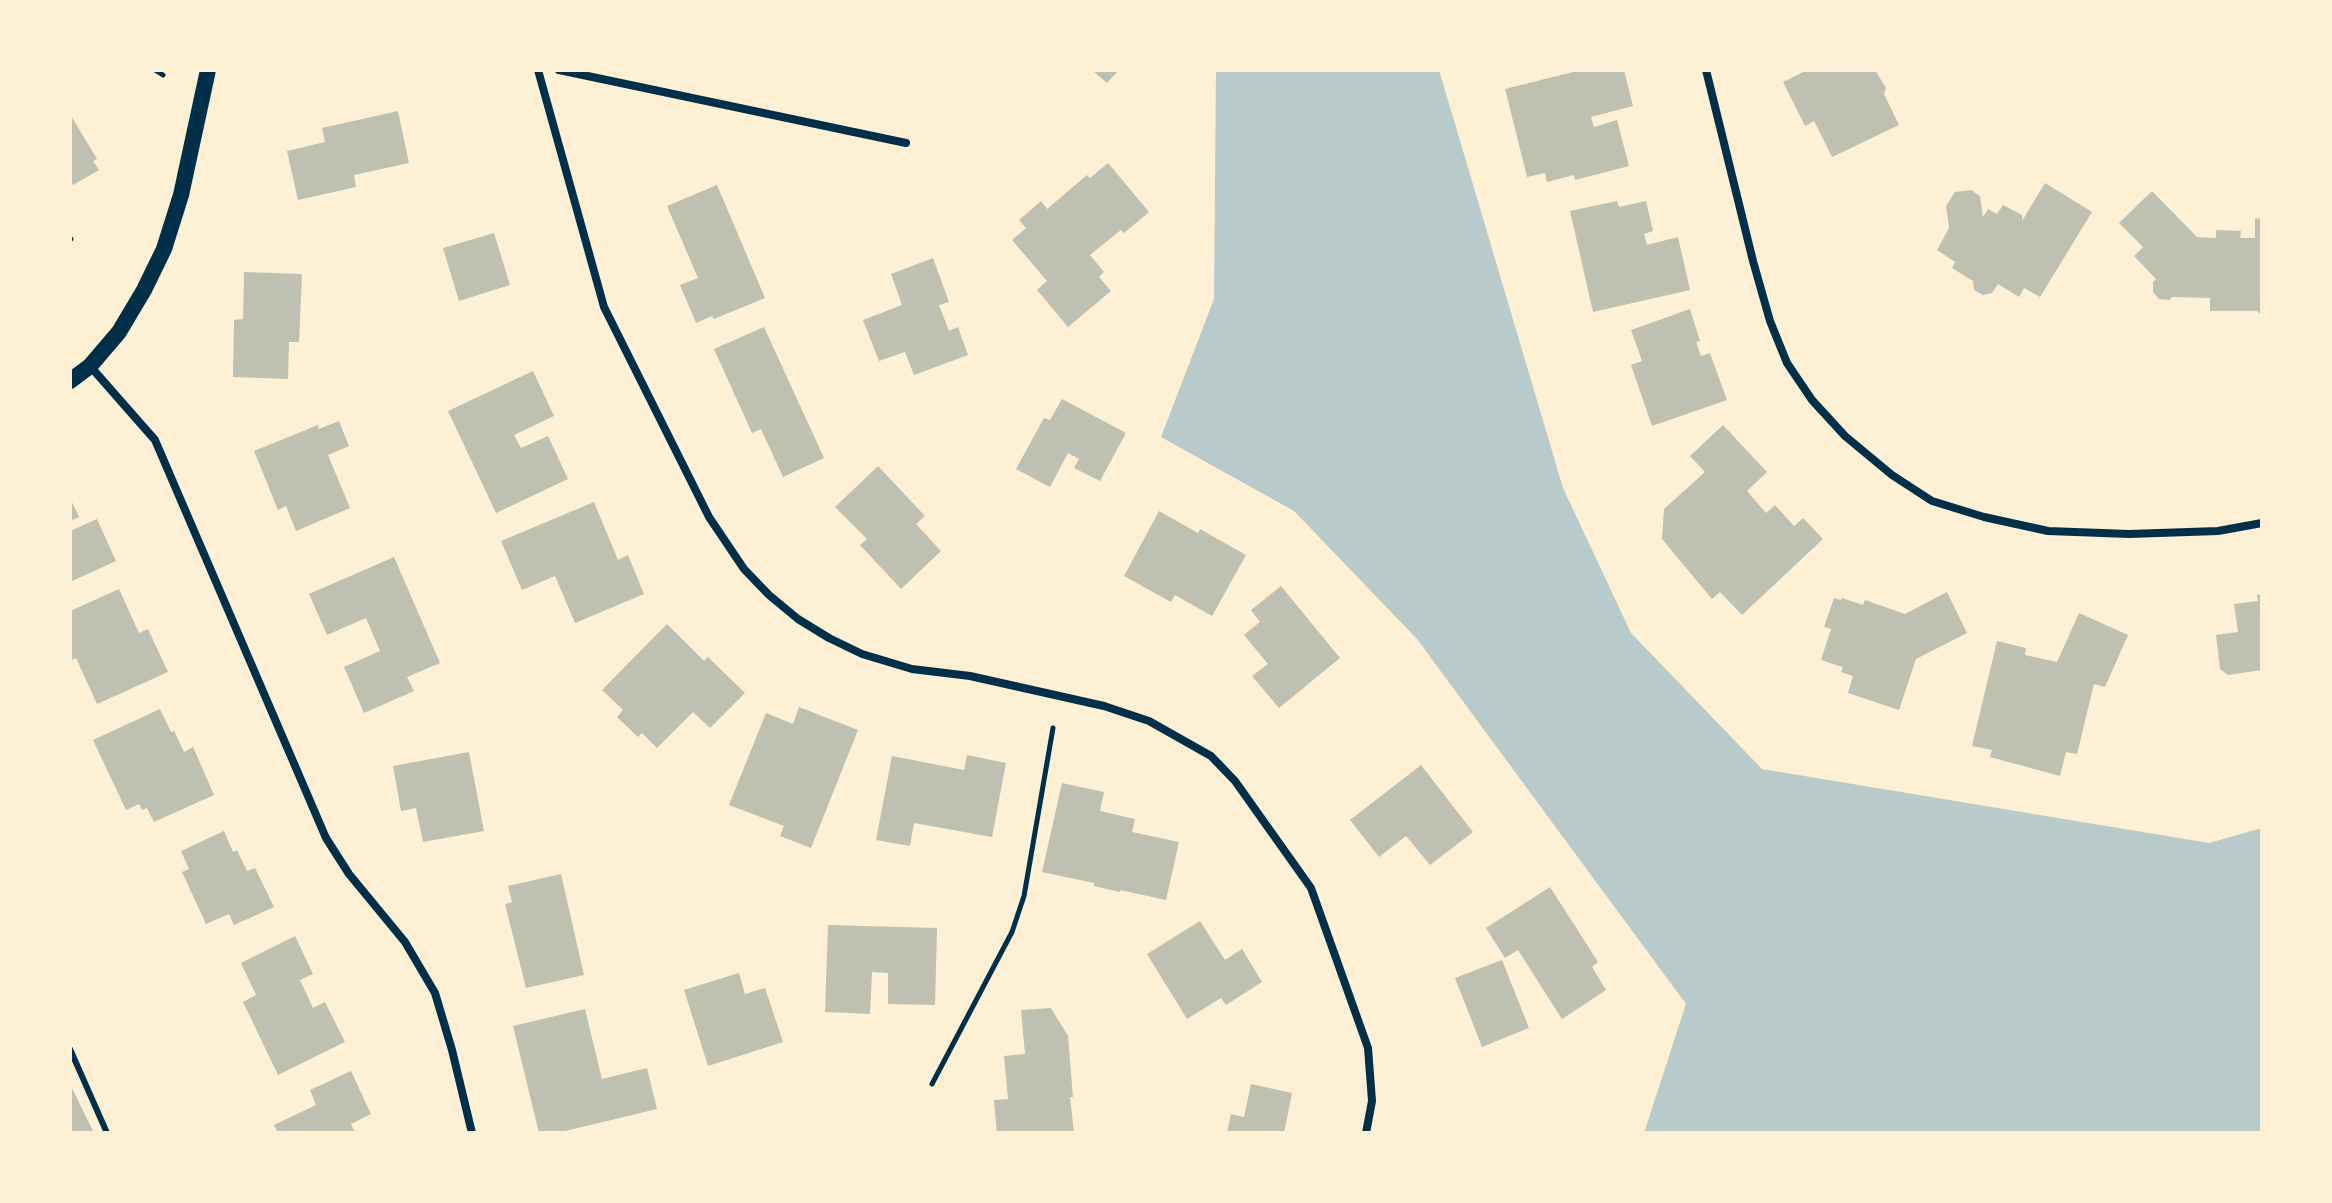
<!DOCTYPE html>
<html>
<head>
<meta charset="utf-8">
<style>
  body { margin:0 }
  #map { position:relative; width:2332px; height:1203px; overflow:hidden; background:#fdf0d5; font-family:Ubuntu,sans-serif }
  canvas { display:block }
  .frame { position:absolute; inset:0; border:72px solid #fdf0d5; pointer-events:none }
</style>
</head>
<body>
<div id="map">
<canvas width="2332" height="1203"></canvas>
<div class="frame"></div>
</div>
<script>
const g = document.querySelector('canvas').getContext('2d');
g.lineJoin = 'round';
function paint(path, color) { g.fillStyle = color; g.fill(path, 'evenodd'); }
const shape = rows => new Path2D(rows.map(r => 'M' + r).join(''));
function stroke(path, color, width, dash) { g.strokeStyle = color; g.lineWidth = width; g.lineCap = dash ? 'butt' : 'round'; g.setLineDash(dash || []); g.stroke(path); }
paint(shape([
  [1216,70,1439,70,1563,488,1631,633,1762,769,2209,843,2262,828,2262,1133,1644,1133,1686,1004,1417,639,1294,511,1161,437,1214,299]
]), '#b9caca');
paint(shape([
  [1092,70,1119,70,1107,83],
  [1581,70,1624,70,1633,106,1591,117,1594,127,1617,120,1629,166,1575,180,1574,175,1547,182,1545,173,1527,177,1505,89],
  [1807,70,1875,70,1886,88,1884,94,1899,125,1832,157,1814,121,1805,126,1783,82],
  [398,111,409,163,354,175,356,187,298,200,287,151,325,142,322,128],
  [70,114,97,159,93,161,99,170,73,185,70,180],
  [1108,163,1149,212,1124,233,1121,230,1090,255,1104,272,1099,277,1111,291,1068,327,1037,290,1047,281,1012,240,1026,228,1019,220,1041,201,1047,209,1087,175,1090,178],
  [2045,183,2092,212,2040,297,2024,288,2019,297,1998,284,1992,293,1983,295,1974,290,1973,281,1952,268,1955,262,1937,250,1949,228,1946,206,1955,192,1971,190,1980,196,1983,217,1988,209,1997,214,2003,205,2022,215,2022,221],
  [717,185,765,298,714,319,712,316,696,323,680,285,698,278,667,206],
  [2152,191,2197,237,2216,238,2216,230,2241,231,2240,238,2255,238,2255,218,2262,219,2262,316,2257,311,2210,311,2210,298,2172,297,2170,300,2159,299,2153,292,2153,282,2156,279,2134,256,2143,247,2119,223],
  [1617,201,1619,207,1646,201,1653,231,1644,234,1647,245,1678,237,1690,290,1593,312,1570,211],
  [494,233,510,285,459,301,443,248],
  [933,258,949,302,939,305,949,331,958,327,968,355,914,375,905,352,879,361,863,320,902,305,891,274],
  [244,272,302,274,299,342,289,342,288,379,233,377,234,320,243,319],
  [1690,309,1700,341,1696,342,1701,356,1710,353,1727,400,1652,426,1631,365,1642,361,1631,330],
  [764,327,824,458,783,477,761,429,752,433,714,349],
  [533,371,554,416,514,435,521,448,548,436,568,479,496,513,448,411],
  [1062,399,1126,433,1100,481,1074,468,1079,459,1068,453,1050,487,1016,469,1044,418,1050,420],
  [339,421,349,446,328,455,350,508,296,531,286,506,278,510,254,451,318,425,319,429],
  [1723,425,1767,472,1747,491,1766,513,1775,505,1794,526,1803,518,1823,539,1742,615,1720,592,1712,599,1662,539,1664,509,1705,472,1690,456],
  [878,466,925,516,916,524,941,551,901,589,860,545,867,539,835,507],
  [70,498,79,517,70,521],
  [594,502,618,560,628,555,644,594,575,623,555,576,522,590,501,541],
  [1159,511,1198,533,1200,529,1246,555,1212,616,1175,595,1171,602,1124,576],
  [97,519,116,561,70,582,70,531],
  [394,557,440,663,407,677,414,691,364,713,344,667,380,651,366,618,327,635,309,594],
  [1281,586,1340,658,1279,708,1252,676,1268,664,1244,635,1260,622,1251,610],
  [119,589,139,633,148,629,168,672,97,704,76,658,70,661,70,611],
  [1947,592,1967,633,1916,659,1899,710,1848,693,1853,676,1841,672,1843,667,1821,660,1831,629,1824,627,1834,598,1841,600,1842,598,1863,605,1865,600,1905,614],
  [2262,594,2262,670,2228,675,2220,669,2216,635,2238,632,2234,604,2258,601,2257,595],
  [2079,613,2128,635,2105,687,2094,684,2077,754,2066,752,2060,776,1990,757,1992,750,1972,746,1997,641,2026,648,2025,655,2057,662],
  [667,624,704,661,708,657,745,693,710,728,693,712,657,748,642,733,638,737,617,717,623,710,602,690],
  [799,707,858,730,811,848,780,836,784,826,729,805,766,713,793,724],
  [160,709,171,732,174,731,184,752,193,747,214,795,154,822,147,808,142,810,139,804,126,810,93,740],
  [469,752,484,831,423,842,416,808,401,811,393,766],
  [967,755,1006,763,992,837,914,823,910,846,876,840,892,756,964,770],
  [1421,765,1473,832,1430,865,1406,836,1379,857,1350,820],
  [1062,783,1104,792,1100,811,1135,819,1132,832,1179,842,1166,900,1120,890,1120,892,1094,886,1094,883,1042,872],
  [224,831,233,852,237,850,247,871,255,868,274,907,234,925,229,914,206,924,182,872,189,869,181,851],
  [561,874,584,975,526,988,505,904,512,902,508,886],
  [1550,887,1598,962,1592,967,1606,990,1562,1019,1518,950,1505,958,1486,928],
  [1200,921,1225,960,1242,949,1262,982,1226,1005,1221,998,1187,1019,1147,954],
  [828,925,937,928,935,1005,888,1004,888,973,872,972,870,1014,825,1012],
  [295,936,313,974,300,980,313,1008,325,1002,345,1042,278,1075,243,1002,256,995,241,963],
  [1502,960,1529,1028,1482,1047,1455,978],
  [739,973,745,994,765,988,783,1042,708,1066,684,990],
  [1051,1008,1068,1036,1073,1097,1070,1097,1074,1133,997,1133,994,1100,1008,1099,1004,1056,1025,1054,1021,1010],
  [585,1009,602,1079,647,1068,657,1109,557,1133,539,1133,513,1026],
  [351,1071,371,1114,351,1124,355,1133,278,1133,274,1125,316,1105,310,1090],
  [70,1084,94,1133,70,1133],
  [1251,1084,1292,1093,1284,1133,1227,1133,1231,1114,1244,1117]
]), '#bec0b2');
stroke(shape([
  [155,70,163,75],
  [70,238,71,239],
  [932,1084,1012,932,1024,896,1053,728]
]), '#003049', 5);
stroke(shape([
  [70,1049,107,1133]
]), '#003049', 6);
stroke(shape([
  [538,70,604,307,709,517,744,569,769,595,798,619,829,638,862,654,912,669,970,676,1104,706,1149,721,1211,756,1235,781,1311,888,1368,1048,1372,1101,1366,1133],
  [559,70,906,143],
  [1706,70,1753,261,1770,321,1787,363,1812,400,1845,436,1892,475,1932,501,1984,517,2048,531,2129,534,2218,531,2262,523],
  [90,366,155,440,326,838,349,874,405,942,435,993,452,1050,472,1133]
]), '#003049', 8);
stroke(shape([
  [70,381,90,366,119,332,144,290,164,249,181,195,208,70]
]), '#003049', 16);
</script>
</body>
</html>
